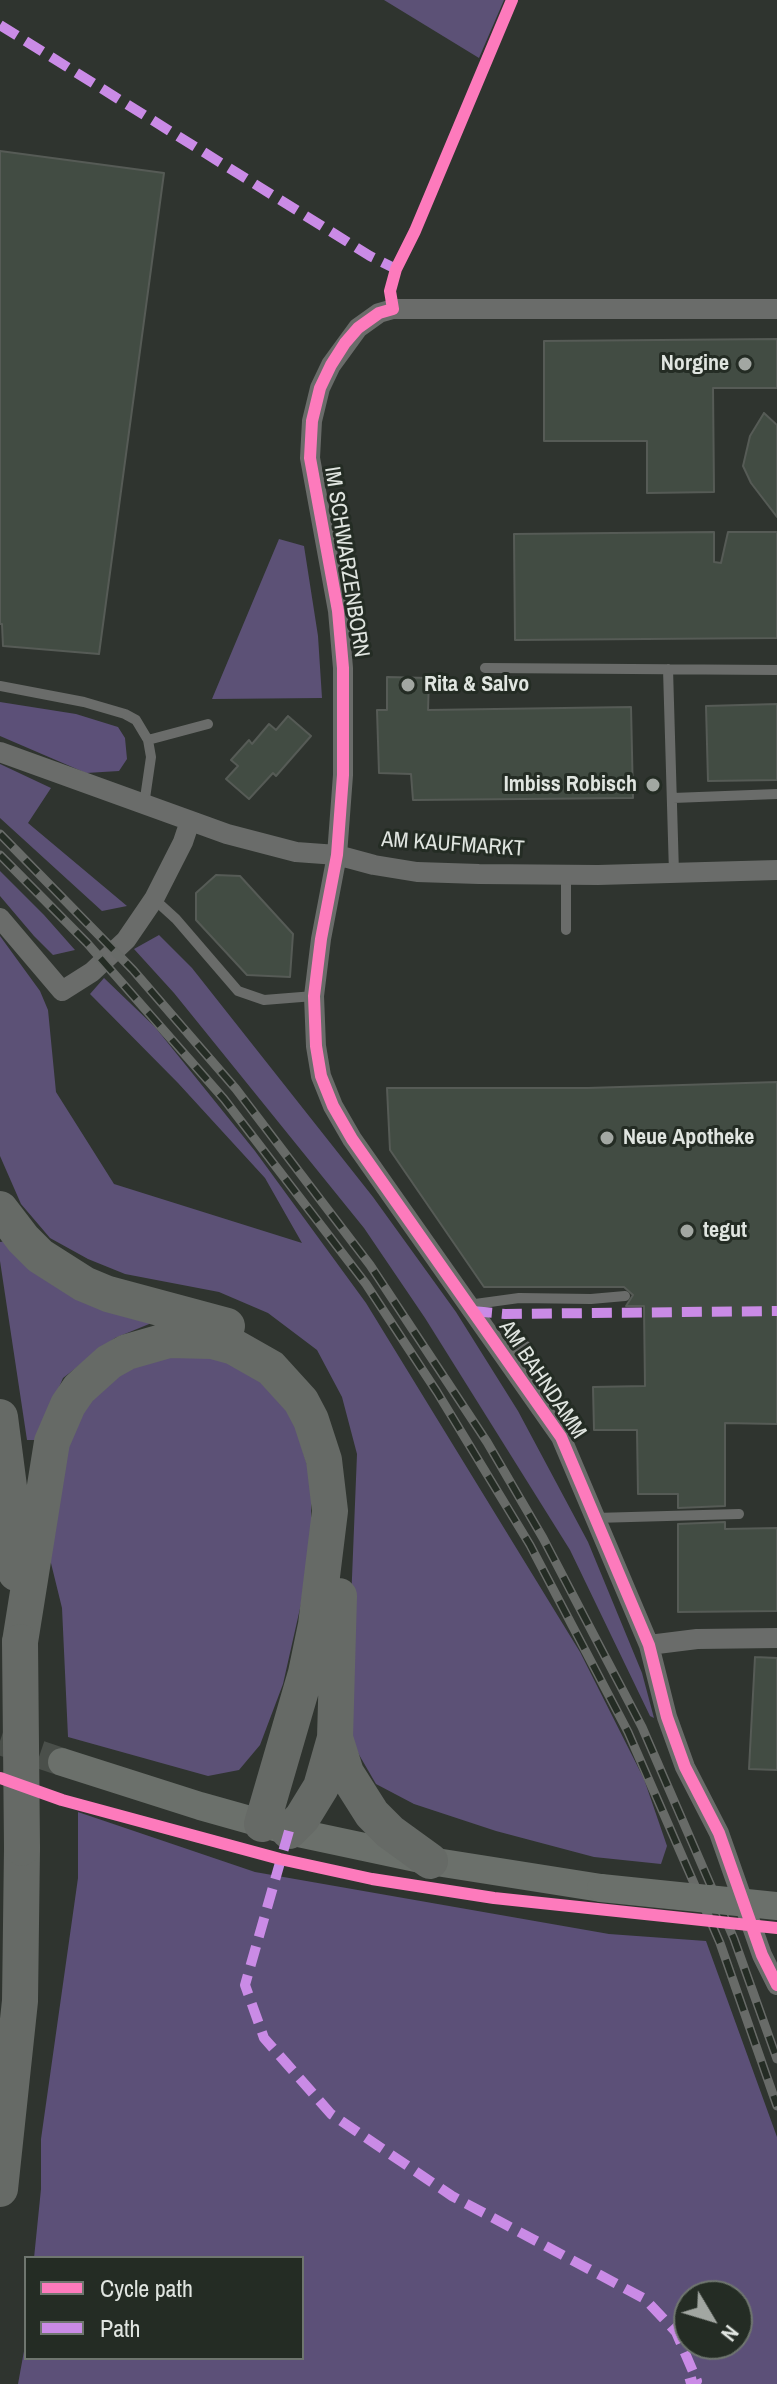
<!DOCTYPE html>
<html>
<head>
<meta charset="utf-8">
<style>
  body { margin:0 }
  #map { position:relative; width:777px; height:2384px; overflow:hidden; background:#2f342f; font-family:"Archivo Narrow",sans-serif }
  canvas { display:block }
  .legend { position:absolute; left:24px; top:2256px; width:280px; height:104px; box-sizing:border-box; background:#242c24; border:2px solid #6f766f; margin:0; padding:10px 14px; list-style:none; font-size:24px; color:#e0e5e0 }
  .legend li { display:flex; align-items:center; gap:16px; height:40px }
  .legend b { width:40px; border:2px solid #6f766f }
  .north { position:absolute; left:673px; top:2280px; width:80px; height:80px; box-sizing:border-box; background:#242c24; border:2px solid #6f766f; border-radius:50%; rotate:128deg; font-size:22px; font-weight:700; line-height:32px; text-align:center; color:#e0e5e0 }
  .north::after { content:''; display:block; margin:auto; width:28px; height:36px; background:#a2a7a2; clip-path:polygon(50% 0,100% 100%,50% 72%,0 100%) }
</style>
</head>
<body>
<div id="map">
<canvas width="777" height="2384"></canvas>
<ul class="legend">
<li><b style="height:10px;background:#fd7abc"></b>Cycle path</li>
<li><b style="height:10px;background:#ca8be6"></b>Path</li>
</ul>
<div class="north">N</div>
</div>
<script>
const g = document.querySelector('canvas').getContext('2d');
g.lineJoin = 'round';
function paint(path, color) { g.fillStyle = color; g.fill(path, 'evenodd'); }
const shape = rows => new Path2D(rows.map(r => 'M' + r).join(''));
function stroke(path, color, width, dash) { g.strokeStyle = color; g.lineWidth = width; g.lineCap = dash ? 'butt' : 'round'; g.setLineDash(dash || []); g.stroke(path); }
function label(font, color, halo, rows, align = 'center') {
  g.font = font + ' "Archivo Narrow",sans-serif'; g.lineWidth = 6; g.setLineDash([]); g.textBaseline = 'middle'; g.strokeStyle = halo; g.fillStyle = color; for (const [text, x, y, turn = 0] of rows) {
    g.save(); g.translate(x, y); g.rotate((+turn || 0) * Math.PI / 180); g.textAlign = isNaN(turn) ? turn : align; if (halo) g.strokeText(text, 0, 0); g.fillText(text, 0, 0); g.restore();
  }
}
paint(shape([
  [384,0,504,0,479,58],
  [279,539,304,546,318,636,322,698,212,699],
  [0,764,51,788,28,823,127,906,102,911,0,818],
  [0,871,44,915,75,950,53,955,34,936,0,896],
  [159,935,192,968,373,1197,456,1312,518,1411,588,1542,642,1673,654,1718,650,1716,570,1550,425,1318,364,1228,174,993,134,949],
  [0,936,40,991,48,1010,56,1092,114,1184,302,1243,265,1178,178,1083,90,994,104,978,155,1027,255,1151,366,1303,580,1652,644,1779,667,1846,661,1864,594,1857,496,1831,414,1804,376,1784,354,1746,347,1701,357,1454,342,1397,317,1350,268,1313,219,1292,125,1274,88,1259,50,1238,21,1204,0,1156],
  [7,1241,154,1322,115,1338,63,1378,36,1440,27,1440,0,1261,0,1242],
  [173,1351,237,1362,288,1401,311,1478,311,1532,301,1604,283,1684,260,1745,239,1770,208,1776,68,1737,62,1608,49,1555,64,1441,97,1384]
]), '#5c5176');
paint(shape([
  [0,702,76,714,118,727,125,738,127,759,119,771,86,773,0,736],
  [78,1812,255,1872,609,1934,706,1941,777,2137,777,2384,18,2384,26,2340,26,2358,302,2358,302,2258,34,2258,41,2189,41,2139,78,1878],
  [689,2296,737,2296,737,2344,689,2344]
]), '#5c5078');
const building = shape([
  [0,151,164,173,99,654,3,646,2,624,0,624,0,151],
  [777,339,777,388,713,388,714,492,647,493,647,441,544,441,544,341,777,339],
  [764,413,777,425,777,517,751,483,743,466,750,436,764,413],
  [714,532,714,562,721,563,728,532,777,532,777,638,515,640,514,534,714,532],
  [387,677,429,678,428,710,631,707,633,798,413,800,411,774,379,773,377,710,387,710,387,677],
  [777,704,777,780,708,781,706,706,777,704],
  [288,716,311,736,276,776,273,773,249,799,226,779,238,766,231,760,249,740,252,744,269,724,276,730,288,716],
  [216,875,240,876,293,934,290,977,247,975,196,920,196,893,216,875],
  [777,1082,777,1424,725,1423,725,1506,678,1508,678,1494,638,1494,637,1430,594,1430,593,1387,645,1386,644,1306,626,1306,633,1295,624,1287,484,1287,390,1150,387,1088,588,1088,777,1082],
  [725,1522,725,1529,777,1528,777,1611,678,1612,678,1524,725,1522],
  [755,1657,777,1658,777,1770,749,1769,755,1657]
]);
paint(building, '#424c43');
stroke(building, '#565b56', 2);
stroke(shape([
  [0,1741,62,1762]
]), '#4a4f4a', 28, [28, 14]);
stroke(shape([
  [485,668,777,670],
  [668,669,674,873],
  [0,686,84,702,125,714,136,720,148,740,151,757,144,805],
  [148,740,208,724],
  [673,798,777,794],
  [154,899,176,919,238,991,264,1000,314,996],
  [566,930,566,875],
  [468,1305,519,1298,591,1299,625,1296],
  [504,1357,526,1346],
  [595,1518,739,1514]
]), '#6a6c6a', 10);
stroke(shape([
  [777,309,393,309,379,313,358,328,331,365,320,388,312,421,310,458,338,611,343,668,343,775,337,855,321,939,314,996,316,1046,321,1076,333,1106,352,1139,561,1437,649,1645,667,1717,685,1767,719,1833,762,1955,777,1985],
  [0,752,227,834,296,852,337,855,374,865,417,872,479,874,598,875,777,870],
  [0,918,62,991,92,972,126,940,154,899,183,842,190,821],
  [649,1645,697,1639,777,1638]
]), '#6a6c6a', 20);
stroke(shape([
  [62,1762,200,1806,289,1831,430,1861,601,1888]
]), '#6b706b', 28);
stroke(shape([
  [0,1209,23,1239,40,1256,84,1284,108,1294,227,1326],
  [0,1417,12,1510,16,1573],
  [339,1596,335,1738,346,1773,372,1814,390,1832,430,1861],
  [20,1642,52,1442,68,1405,79,1389,109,1362,127,1352,169,1340,212,1341,234,1347,271,1368,301,1401,311,1420,324,1460,330,1511,316,1625,306,1673,262,1824],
  [289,1831,302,1818,321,1787,335,1738],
  [0,2189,20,2001,22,1848]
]), '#666a66', 36);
const rail = shape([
  [0,834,133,970,236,1089,370,1265,487,1442,543,1538,642,1727,734,1939,777,2059],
  [0,855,87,943,224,1099,366,1284,437,1392,530,1545,628,1732,720,1943,777,2106]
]);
stroke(rail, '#686b68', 9);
stroke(rail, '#242c24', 6, [18]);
stroke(shape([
  [601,1888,777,1906]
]), '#6b706b', 28);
stroke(shape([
  [20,1642,22,1848]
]), '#666a66', 36);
stroke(shape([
  [0,25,370,256,396,269],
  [472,1311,505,1314,777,1311],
  [289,1831,245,1985,264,2038,331,2114,452,2196,645,2299,676,2332,697,2381,686,2384]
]), '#ca8be6', 10, [20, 10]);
stroke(shape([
  [393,309,379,313,358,328,345,343,331,365,320,388,312,421,310,458,338,611,343,668,343,775,337,855,321,939,314,996,316,1046,321,1076,333,1106,352,1139,561,1437,649,1645,667,1717,685,1767,719,1833,762,1955,777,1985],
  [393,309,390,291,396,269,415,231,512,0],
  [0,1778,62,1800,280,1859,372,1879,494,1898,777,1928]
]), '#fd7abc', 12);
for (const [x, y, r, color] of [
  [745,364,8,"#a2a7a2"],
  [408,685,8,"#a2a7a2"],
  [653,785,8,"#a2a7a2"],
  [607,1138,8,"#a2a7a2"],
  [687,1231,8,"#a2a7a2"]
]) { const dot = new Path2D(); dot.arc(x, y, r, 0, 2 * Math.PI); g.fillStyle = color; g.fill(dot); stroke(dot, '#242c24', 3); }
label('bold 22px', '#e0e5e0', '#242c24', [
  ["Norgine",729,364,"right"],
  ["Rita & Salvo",424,685],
  ["Imbiss Robisch",637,785,"right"],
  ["Neue Apotheke",623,1138],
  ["tegut",703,1231]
], 'left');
label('22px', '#e0e5e0', '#242c24', [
  ["IM SCHWARZENBORN",346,562,81],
  ["AM KAUFMARKT",453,845,4],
  ["AM BAHNDAMM",542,1380,56]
]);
</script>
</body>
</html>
